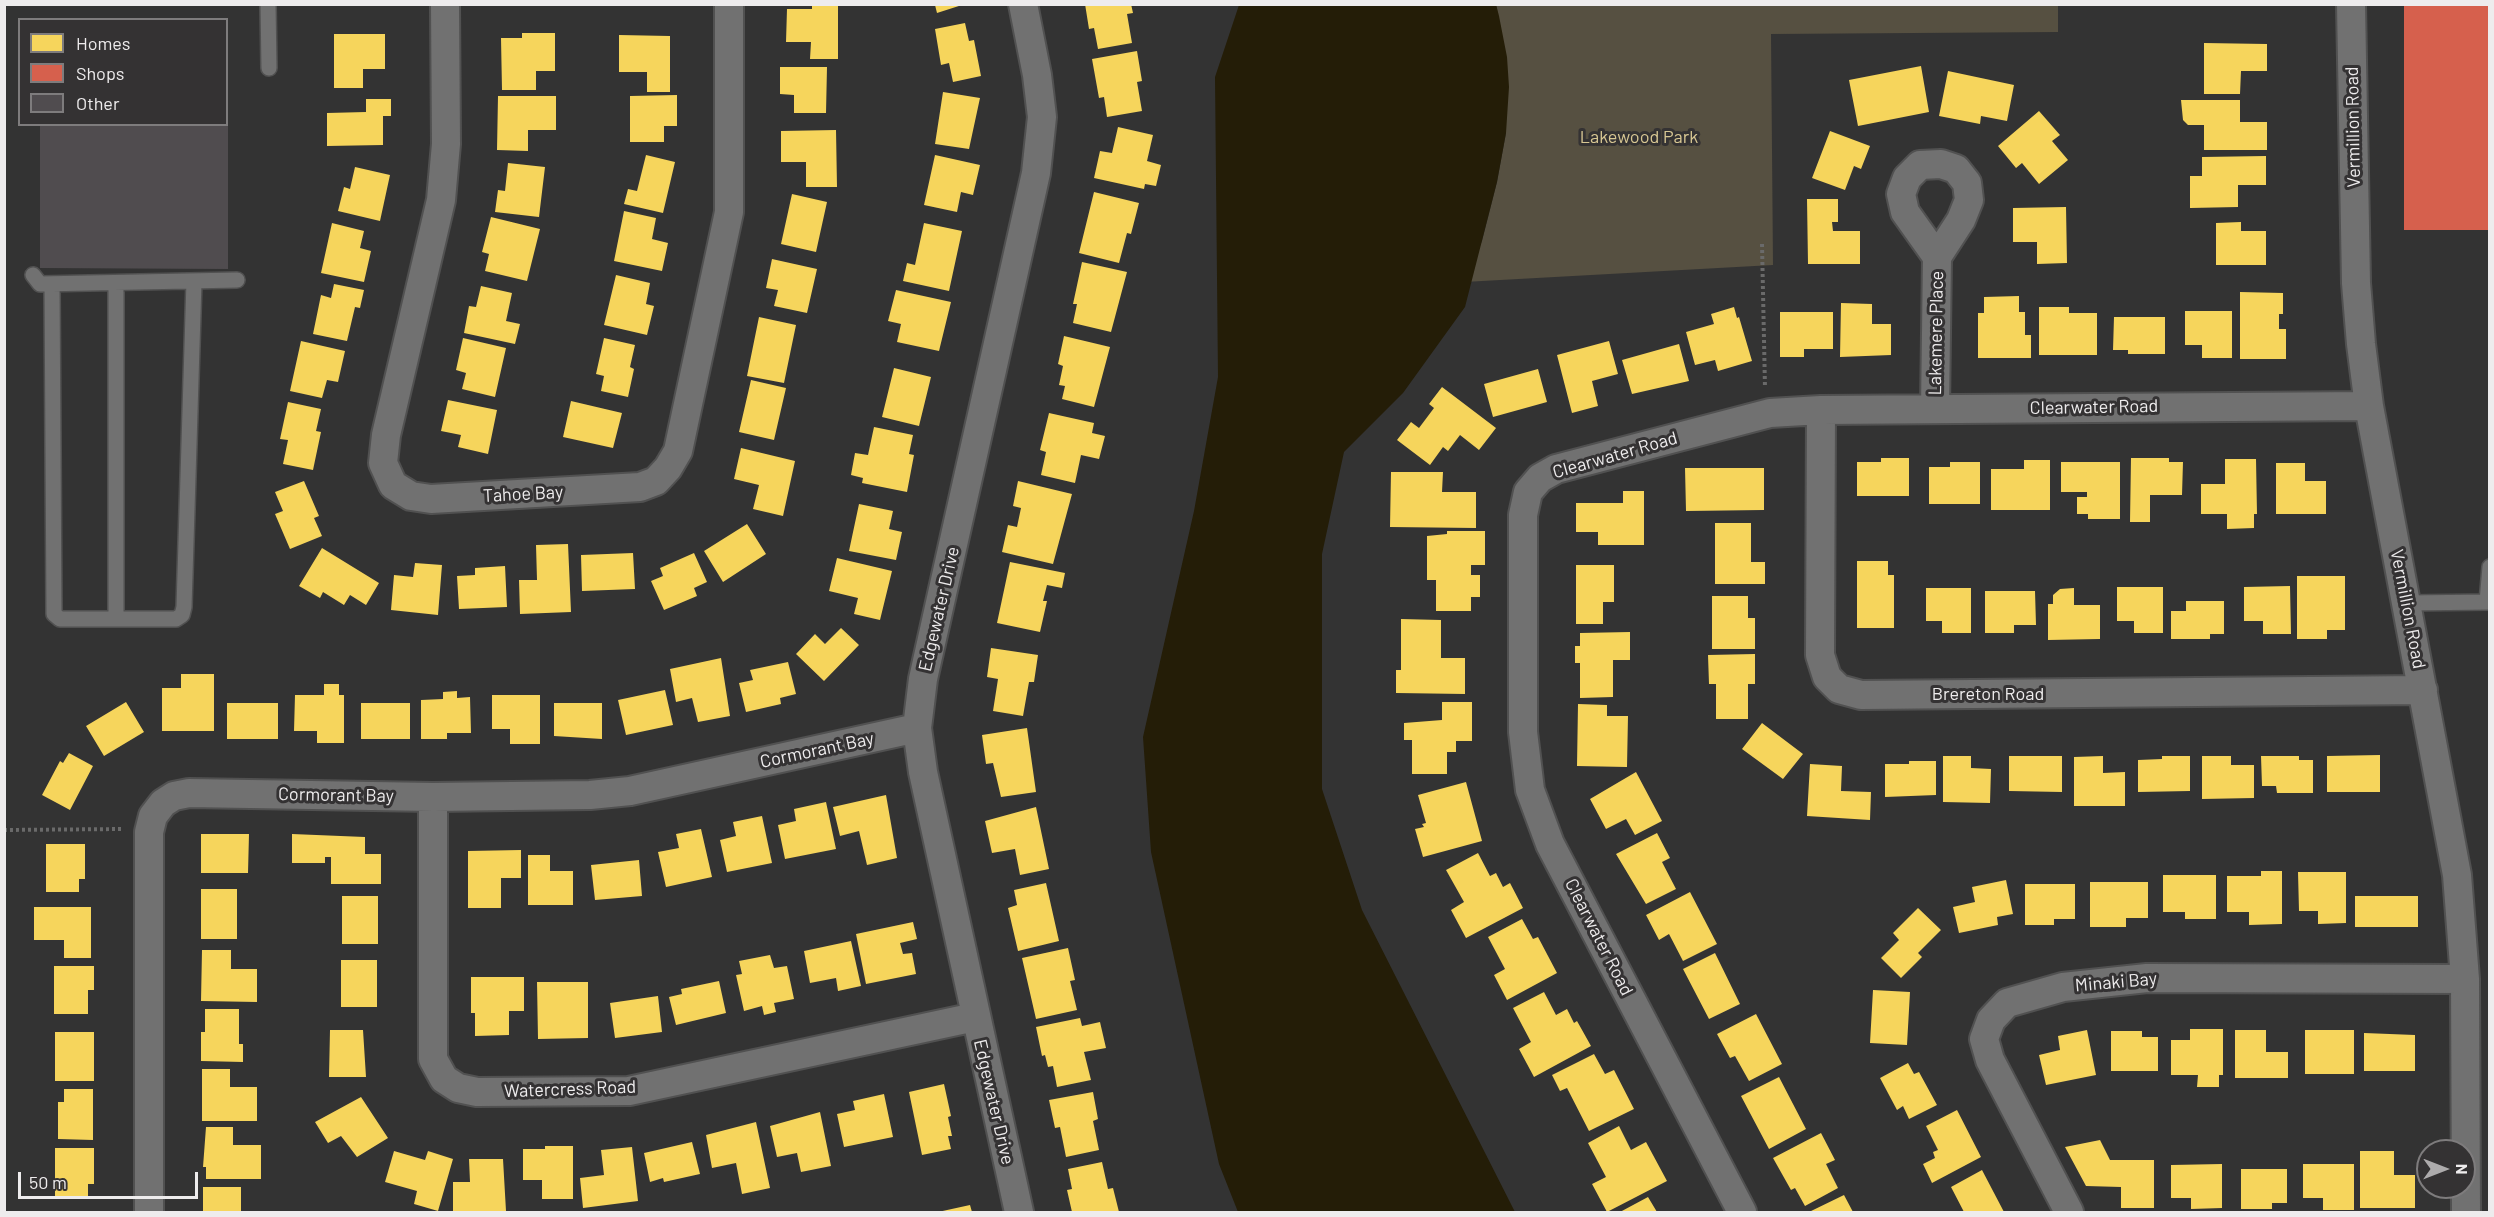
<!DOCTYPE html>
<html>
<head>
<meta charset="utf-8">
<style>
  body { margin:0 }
  #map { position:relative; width:2494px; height:1217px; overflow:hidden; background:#333; font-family:Barlow,sans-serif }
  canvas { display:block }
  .frame { position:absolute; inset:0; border:6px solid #eeeced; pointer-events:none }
  .legend { position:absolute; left:18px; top:18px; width:210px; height:108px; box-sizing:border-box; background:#343233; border:2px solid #7e7c7d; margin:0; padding:8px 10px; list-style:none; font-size:18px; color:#eeeced }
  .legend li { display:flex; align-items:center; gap:12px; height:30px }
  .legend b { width:30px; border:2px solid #7e7c7d }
  .north { position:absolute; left:2416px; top:1139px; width:60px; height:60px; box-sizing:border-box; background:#343233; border:2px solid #7e7c7d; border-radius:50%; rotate:90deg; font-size:16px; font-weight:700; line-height:24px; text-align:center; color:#eeeced }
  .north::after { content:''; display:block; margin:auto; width:21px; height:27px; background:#adabac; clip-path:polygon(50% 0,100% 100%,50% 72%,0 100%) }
  .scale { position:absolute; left:18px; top:1172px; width:180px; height:27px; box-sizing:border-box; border:3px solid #eeeced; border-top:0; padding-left:8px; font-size:18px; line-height:21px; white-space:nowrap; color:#eeeced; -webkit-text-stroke:4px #343233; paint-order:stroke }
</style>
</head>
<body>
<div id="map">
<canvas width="2494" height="1217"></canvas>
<div class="frame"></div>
<ul class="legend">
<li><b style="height:16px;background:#f6d55c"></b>Homes</li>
<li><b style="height:16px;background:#d6604d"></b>Shops</li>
<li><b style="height:16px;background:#504c4f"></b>Other</li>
</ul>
<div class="north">N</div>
<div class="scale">50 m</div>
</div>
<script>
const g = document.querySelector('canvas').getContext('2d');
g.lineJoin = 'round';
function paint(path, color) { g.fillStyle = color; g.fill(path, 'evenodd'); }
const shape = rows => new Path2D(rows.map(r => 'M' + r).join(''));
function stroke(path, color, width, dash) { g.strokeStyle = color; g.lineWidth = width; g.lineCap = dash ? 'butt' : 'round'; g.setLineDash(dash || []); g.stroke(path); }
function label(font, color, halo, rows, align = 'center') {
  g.font = font + ' Barlow,sans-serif'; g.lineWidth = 6; g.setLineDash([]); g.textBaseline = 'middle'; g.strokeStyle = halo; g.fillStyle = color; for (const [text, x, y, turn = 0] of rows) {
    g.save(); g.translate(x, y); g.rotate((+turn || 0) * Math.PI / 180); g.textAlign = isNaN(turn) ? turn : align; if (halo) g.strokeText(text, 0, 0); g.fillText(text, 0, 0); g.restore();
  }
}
paint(shape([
  [1496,5,2058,5,2058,32,1771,34,1773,265,1464,282,1482,241,1497,182,1506,133]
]), '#565041');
paint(shape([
  [1239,5,1496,4,1499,16,1507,57,1509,87,1506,133,1497,182,1465,307,1403,393,1344,452,1322,554,1322,789,1362,910,1515,1212,1238,1212,1219,1164,1151,852,1143,737,1194,511,1218,377,1215,77]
]), '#241d07');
paint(shape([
  [1085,4,1131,4,1133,13,1127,14,1132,43,1098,49,1094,28,1089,29],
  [812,5,838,5,838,59,810,59,811,42,786,42,787,9,812,9],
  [935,5,962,5,937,13],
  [965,23,969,41,974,40,981,76,953,82,949,63,941,65,935,29],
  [522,33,555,33,555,71,536,71,536,90,502,90,501,38,522,38],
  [334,34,385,34,385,69,363,69,363,88,334,88],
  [619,35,670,36,670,92,647,92,647,72,619,72],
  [2204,43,2267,44,2267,71,2241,71,2240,94,2204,94],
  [1137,51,1142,81,1137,82,1142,111,1107,117,1104,97,1099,98,1092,59],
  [1921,66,1929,112,1858,126,1849,80],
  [780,67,827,67,826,113,794,113,794,95,780,94],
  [1948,71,2014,85,2007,121,1981,116,1980,124,1939,116],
  [943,92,980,98,969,149,935,144],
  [677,95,677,126,664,126,664,142,630,142,630,96],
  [498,96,556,96,556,130,528,130,528,151,497,150],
  [366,99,391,99,391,116,383,116,383,145,327,146,327,113,366,112],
  [2181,100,2240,100,2240,122,2267,122,2267,150,2204,150,2204,125,2188,125,2183,120],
  [2039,111,2060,135,2052,141,2068,160,2039,184,2022,163,2016,168,1998,146],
  [1118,127,1153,135,1147,161,1161,165,1156,186,1145,184,1144,189,1094,178,1100,151,1112,153],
  [836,130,837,187,806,187,806,162,781,162,781,131],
  [1830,131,1870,146,1861,169,1854,166,1845,190,1812,178],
  [646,155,675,162,663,213,624,204,628,189,637,191],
  [935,155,980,165,973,195,961,192,957,212,924,205],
  [2266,156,2266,185,2238,185,2238,207,2190,208,2190,176,2202,176,2202,157],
  [508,163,545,167,539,217,495,212,498,190,505,191],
  [355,167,390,175,380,221,338,211,344,187,350,189],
  [1094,192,1139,203,1131,234,1127,233,1119,263,1079,253],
  [792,194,827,202,816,252,781,244],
  [1807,199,1838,199,1838,222,1832,222,1833,231,1860,231,1860,264,1808,264],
  [2066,207,2067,263,2037,264,2037,242,2013,242,2013,208],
  [624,211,656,218,652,239,668,243,662,271,614,261],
  [491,217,540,229,527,281,485,271,489,254,482,252],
  [2241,222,2241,231,2266,231,2266,265,2216,265,2216,223],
  [332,223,364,231,360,248,371,251,364,282,321,273],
  [924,223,962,231,949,291,903,281,907,263,915,265],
  [772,259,817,269,807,313,774,306,778,290,766,288],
  [1082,262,1127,272,1111,332,1073,323,1077,304,1073,304],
  [616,275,650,283,646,304,654,306,647,335,604,325],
  [334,284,364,290,360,308,355,307,347,341,313,334,321,295,331,298],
  [481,286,512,293,506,321,520,324,515,344,464,333,469,306,476,307],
  [896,290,951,302,939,351,897,342,901,324,888,321],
  [2240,292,2283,293,2283,314,2279,314,2279,329,2286,329,2286,359,2240,359],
  [2019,296,2019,312,2025,312,2025,335,2031,335,2031,358,1978,358,1978,313,1984,313,1984,297],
  [1841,303,1872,304,1872,324,1891,324,1891,355,1840,357],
  [1734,307,1737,318,1739,317,1752,361,1718,371,1715,360,1695,365,1686,332,1714,324,1711,314],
  [2039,307,2069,307,2069,313,2097,313,2097,355,2039,355],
  [2185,311,2232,311,2232,358,2202,358,2202,345,2185,345],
  [1780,312,1833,312,1833,349,1804,349,1804,357,1780,357],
  [759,317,796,325,784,383,747,376],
  [2114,317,2165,317,2165,354,2128,354,2128,350,2113,350],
  [1064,336,1110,347,1094,407,1062,399,1065,386,1059,385,1063,366,1058,364],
  [463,338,506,348,495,397,462,389,466,373,456,370],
  [604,338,635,345,630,367,634,369,628,397,601,391,604,376,596,374],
  [301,341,345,351,338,382,327,380,322,398,290,391],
  [1609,341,1618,374,1592,381,1598,406,1572,413,1557,355],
  [1679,344,1689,381,1632,394,1622,360],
  [894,368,931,377,919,426,882,417],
  [1538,369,1547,402,1493,417,1484,384],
  [751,380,786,388,774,440,739,432],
  [1442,387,1496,428,1479,450,1460,435,1448,451,1443,447,1430,465,1397,440,1411,422,1419,428,1434,408,1429,404],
  [448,400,497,410,488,454,458,447,461,435,441,431],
  [571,401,622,413,613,448,563,437],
  [288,402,321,409,316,431,321,432,313,470,283,464,288,440,280,439],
  [1049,413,1094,423,1092,433,1105,436,1099,459,1081,455,1075,483,1041,475,1046,452,1040,450],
  [874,427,913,435,909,454,914,455,907,492,862,483,863,478,851,475,855,453,868,455],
  [741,448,795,461,783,516,753,509,759,485,734,479],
  [1881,458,1909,458,1909,496,1857,496,1857,462,1881,462],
  [2131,458,2169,458,2169,462,2183,462,2182,495,2150,495,2150,522,2130,522],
  [2225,459,2256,459,2257,514,2254,514,2254,528,2227,529,2227,514,2201,514,2201,484,2225,484],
  [2024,460,2050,460,2050,510,1991,510,1991,469,2024,469],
  [1950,462,1980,462,1980,504,1929,504,1929,467,1950,467],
  [2061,462,2120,462,2120,519,2088,519,2088,514,2077,514,2077,497,2087,497,2087,492,2061,492],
  [2276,463,2305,463,2305,481,2326,481,2326,514,2276,514],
  [1685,468,1764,468,1764,510,1686,511],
  [1391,472,1443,472,1442,492,1476,492,1476,528,1390,527],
  [304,481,319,516,314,518,322,536,290,549,275,514,283,511,275,492],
  [1018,481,1072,494,1053,564,1002,552,1008,525,1017,527,1021,508,1013,506],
  [1623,491,1644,491,1644,545,1598,545,1598,532,1576,532,1576,503,1623,503],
  [859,504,893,511,889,529,902,532,896,560,849,551],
  [1715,523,1751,523,1751,562,1765,562,1765,584,1715,584],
  [747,524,766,554,723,582,704,551],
  [1447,531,1485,531,1485,565,1471,565,1471,575,1480,575,1480,597,1471,597,1471,611,1436,611,1436,580,1427,580,1427,536,1447,534],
  [568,544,571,612,520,614,519,580,537,580,536,545],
  [322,548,379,583,366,605,350,595,344,605,323,592,320,598,299,586],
  [633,553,635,589,582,591,581,555],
  [694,553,707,582,694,588,697,596,664,610,651,581,663,576,660,568],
  [837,558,892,571,880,620,854,614,858,598,829,591],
  [1857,561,1888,561,1888,575,1894,575,1894,628,1857,628],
  [1010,562,1065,573,1062,588,1047,585,1043,601,1047,601,1040,632,997,623],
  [415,563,442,565,438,615,391,610,394,575,413,577],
  [1576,565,1614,565,1614,602,1603,602,1603,624,1576,624],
  [505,566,507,607,459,609,457,576,475,575,475,568],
  [2297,576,2345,576,2345,630,2327,630,2327,639,2297,639],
  [2290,586,2291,634,2263,634,2263,621,2244,621,2244,587],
  [2117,587,2163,587,2163,633,2134,633,2134,621,2117,621],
  [1926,588,1971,588,1971,633,1942,633,1942,621,1926,621],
  [2074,588,2074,605,2100,605,2100,639,2048,640,2048,604,2053,604,2053,595,2060,589],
  [1985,591,2035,591,2036,625,2014,625,2014,633,1985,633],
  [1712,596,1748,596,1748,618,1755,618,1755,649,1712,649],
  [2186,601,2224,601,2224,634,2210,634,2210,639,2171,639,2171,611,2186,611],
  [1401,619,1441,620,1441,658,1465,658,1465,694,1396,693,1396,670,1401,670],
  [841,628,859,645,824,681,796,654,815,634,825,644],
  [1630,632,1630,660,1613,660,1613,697,1580,698,1580,663,1575,663,1575,646,1580,646,1580,633],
  [991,648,1038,655,1034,682,1029,682,1023,716,993,711,998,679,987,677],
  [1755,654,1755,684,1748,684,1748,719,1716,719,1716,684,1709,684,1708,655],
  [721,658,730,716,698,722,692,698,676,702,670,669],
  [788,662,796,694,780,698,781,704,746,712,739,683,753,680,750,670],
  [181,674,214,674,214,731,162,731,162,688,181,688],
  [324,684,339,684,339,695,344,695,344,743,317,743,317,731,294,731,295,695,324,695],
  [665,690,673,725,626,735,618,700],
  [457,691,457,698,470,697,471,733,447,733,447,739,421,739,421,700,443,699,443,692],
  [492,695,540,695,540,744,510,744,510,729,492,729],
  [126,702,144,732,104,756,86,726],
  [1442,702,1472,702,1472,741,1456,741,1456,752,1447,752,1447,774,1412,774,1412,740,1404,740,1404,723,1442,720],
  [227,703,278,703,278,739,227,739],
  [361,703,410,703,410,739,361,739],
  [554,703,602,703,602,739,554,736],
  [1578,704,1607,705,1607,716,1628,716,1627,767,1577,766],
  [1762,723,1803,754,1783,779,1742,749],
  [1027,728,1036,792,1001,797,993,763,986,764,982,735],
  [69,753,93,766,70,810,42,795,60,761,63,763],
  [2380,755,2380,792,2327,792,2327,756],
  [1943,756,1971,756,1971,768,1991,769,1990,803,1943,802],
  [2009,756,2062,756,2062,792,2009,791],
  [2103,756,2103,773,2125,772,2125,806,2074,806,2074,757],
  [2162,756,2190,756,2190,791,2138,792,2138,760,2162,759],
  [2202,756,2231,756,2231,765,2254,765,2254,798,2202,799],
  [2261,756,2299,756,2299,760,2313,760,2313,793,2277,793,2276,786,2262,786],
  [1909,761,1936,761,1936,795,1885,797,1885,764,1909,764],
  [1810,764,1842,766,1841,791,1871,792,1870,820,1807,816],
  [1636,772,1662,821,1635,835,1626,819,1606,829,1590,799],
  [1466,782,1482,841,1423,857,1415,829,1424,827,1422,824,1426,823,1418,795],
  [886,795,897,858,867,865,859,831,840,836,833,807],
  [826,802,836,849,785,859,778,825,796,821,794,809],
  [1036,807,1049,869,1020,875,1015,849,992,853,985,821],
  [762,816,772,863,727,872,720,840,736,836,733,822],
  [701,829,712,877,666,887,658,852,679,848,676,834],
  [1657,833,1670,858,1662,862,1676,889,1646,904,1616,854],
  [201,834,249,834,248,873,201,873],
  [292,834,365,837,365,854,381,854,381,884,331,884,331,857,325,857,325,863,292,863],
  [46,844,85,844,85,879,79,879,79,892,46,892],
  [521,850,521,878,501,878,501,908,468,908,468,851],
  [1478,853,1490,876,1496,873,1503,887,1510,883,1523,908,1466,938,1451,910,1464,902,1446,870],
  [528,855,550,855,550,871,573,871,573,905,528,905],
  [639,860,642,896,595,900,591,865],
  [2261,871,2282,871,2282,924,2249,925,2249,912,2227,912,2227,876,2261,876],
  [2298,872,2346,872,2346,923,2318,924,2318,911,2299,911],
  [2163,875,2216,875,2216,919,2185,919,2185,912,2163,912],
  [2006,880,2013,914,1997,917,1998,925,1959,933,1953,907,1975,902,1972,887],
  [2090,882,2148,882,2148,918,2126,918,2126,927,2090,927],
  [1046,883,1059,941,1018,951,1008,908,1017,905,1014,890],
  [2025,884,2075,884,2075,919,2054,919,2054,925,2025,925],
  [201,889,237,889,237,939,201,939],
  [1690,892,1717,944,1683,961,1669,934,1659,940,1646,915],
  [342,896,378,896,378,944,342,944],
  [2355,896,2418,896,2418,927,2355,927],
  [34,907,91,907,91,958,64,958,64,940,34,940],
  [1918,908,1941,930,1918,953,1922,957,1901,978,1881,958,1899,940,1893,933],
  [1522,919,1533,939,1538,937,1557,973,1507,1000,1494,975,1505,969,1488,937],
  [913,922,917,939,900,943,903,954,912,953,916,974,866,984,856,934],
  [851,941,861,986,838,991,836,978,810,983,804,951],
  [1068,948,1075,980,1070,981,1077,1010,1036,1019,1022,958],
  [202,950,231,950,231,969,257,969,257,1002,201,1001],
  [1715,953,1740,1004,1709,1019,1683,969],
  [770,955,774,968,787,966,794,999,774,1003,776,1012,764,1015,762,1006,744,1011,736,975,742,974,739,961],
  [341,960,377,960,377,1007,341,1007],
  [54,966,94,966,94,990,88,990,88,1014,54,1014],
  [471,977,524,977,524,1011,509,1011,509,1035,475,1036,475,1013,471,1013],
  [719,981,726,1013,676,1025,669,997,682,994,681,989],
  [537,982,588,982,588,1038,538,1039],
  [1873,990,1910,992,1907,1045,1870,1043],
  [1544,992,1556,1015,1567,1009,1574,1023,1577,1021,1591,1046,1534,1077,1519,1049,1531,1042,1513,1008],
  [658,996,662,1032,615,1038,610,1003],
  [205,1009,239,1009,239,1044,243,1044,243,1062,201,1061,201,1032,205,1032],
  [1756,1014,1782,1064,1749,1081,1735,1056,1730,1058,1717,1034],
  [1080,1018,1082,1026,1100,1022,1106,1048,1084,1052,1091,1080,1057,1087,1053,1066,1048,1067,1045,1055,1042,1056,1036,1027],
  [2190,1029,2223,1029,2223,1075,2219,1075,2219,1087,2197,1087,2198,1075,2171,1075,2171,1040,2190,1040],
  [330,1030,363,1030,366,1077,329,1077],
  [2087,1030,2096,1075,2046,1085,2039,1055,2060,1050,2058,1036],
  [2235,1030,2266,1030,2266,1052,2288,1052,2288,1078,2235,1078],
  [2305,1030,2354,1030,2354,1074,2305,1074],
  [2111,1031,2142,1031,2142,1037,2158,1037,2158,1071,2111,1071],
  [55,1032,94,1032,94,1081,55,1081],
  [2364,1033,2415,1035,2415,1071,2364,1071],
  [1594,1054,1605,1074,1614,1070,1634,1109,1589,1131,1567,1088,1560,1091,1552,1075],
  [1908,1063,1914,1074,1919,1072,1937,1105,1909,1119,1903,1106,1897,1110,1880,1078],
  [202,1069,230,1069,230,1087,257,1087,257,1121,202,1121],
  [1779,1077,1806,1129,1769,1149,1741,1096],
  [944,1084,951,1116,948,1117,952,1136,948,1136,951,1149,922,1155,909,1092],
  [64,1089,93,1089,93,1140,58,1139,58,1102,64,1102],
  [1093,1092,1098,1119,1093,1121,1099,1150,1066,1157,1060,1127,1055,1128,1049,1100],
  [884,1094,893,1137,844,1147,837,1114,855,1110,853,1101],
  [361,1097,388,1138,357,1157,341,1136,328,1143,315,1122],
  [1957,1110,1981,1157,1932,1183,1923,1164,1935,1158,1933,1152,1938,1150,1926,1126],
  [820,1112,831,1166,801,1172,797,1153,777,1157,770,1126],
  [756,1122,770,1188,742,1194,736,1163,712,1168,706,1135],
  [1619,1126,1631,1150,1646,1142,1667,1181,1607,1212,1592,1184,1606,1177,1588,1143],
  [206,1127,233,1127,233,1145,261,1145,261,1179,206,1179,206,1167,203,1167],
  [1821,1133,1835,1160,1826,1164,1838,1188,1805,1206,1795,1188,1791,1190,1773,1158],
  [2100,1140,2110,1160,2154,1160,2154,1208,2121,1208,2121,1187,2086,1186,2065,1147],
  [692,1142,700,1174,664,1182,663,1178,650,1182,644,1153],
  [545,1146,573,1146,573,1199,542,1199,542,1180,523,1180,523,1149,545,1149],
  [632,1147,638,1201,583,1208,580,1178,604,1175,601,1150],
  [55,1148,94,1148,94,1184,88,1184,88,1197,55,1197],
  [394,1151,425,1160,428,1151,453,1159,438,1211,414,1204,417,1191,385,1182],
  [2360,1151,2394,1151,2394,1175,2415,1175,2415,1208,2360,1208],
  [469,1159,503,1159,506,1211,453,1211,453,1182,470,1182],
  [1102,1162,1108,1189,1113,1188,1119,1212,1072,1212,1067,1190,1072,1189,1068,1169],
  [2222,1164,2222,1208,2191,1209,2191,1198,2171,1198,2171,1165],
  [2303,1164,2354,1164,2354,1210,2323,1210,2323,1198,2303,1198],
  [2241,1169,2287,1169,2287,1203,2272,1203,2272,1209,2241,1209],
  [1982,1170,2004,1212,1964,1212,1951,1187],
  [203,1187,241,1187,241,1212,203,1212],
  [1844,1195,1853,1212,1809,1212],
  [1648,1197,1657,1212,1620,1212],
  [970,1205,972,1212,938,1212]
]), '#f6d55c');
paint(shape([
  [2404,4,2490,4,2490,230,2404,230]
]), '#d6604d');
paint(shape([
  [40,124,228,124,228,269,40,268]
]), '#504c4f');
const lane = shape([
  [268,4,269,68],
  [33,275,40,284,237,280],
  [116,283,116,619],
  [52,284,54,614,60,619,176,619,182,615,184,607,194,281],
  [2487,602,2490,567],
  [2407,603,2490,602]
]);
const street = shape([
  [445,4,446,144,441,200,386,435,383,463,393,485,411,496,431,499,640,487,656,481,668,468,678,451,729,212,729,4],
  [2351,4,2356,283,2361,344,2369,406,2457,875,2465,979,2466,1212],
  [1935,409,1937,257,1961,220,1969,200,1967,183,1956,169,1941,164,1920,165,1907,178,1901,194,1905,212,1937,257],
  [1821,410,1820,655,1827,677,1839,689,1861,695,2423,690],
  [433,797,433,1059,444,1079,458,1088,477,1092,629,1091,975,1017],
  [149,1212,149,832,153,816,163,803,174,796,189,793,433,797,590,795,630,791,917,728],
  [1019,1212,923,772,917,728,923,679,1036,173,1042,117,1037,75,1023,4],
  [1742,1212,1550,844,1530,790,1523,732,1523,515,1528,492,1540,478,1556,469,1770,413,1821,410,2369,406],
  [2069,1212,1990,1060,1984,1039,1991,1020,2007,1003,2063,987,2147,978,2465,979]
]);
stroke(lane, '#515151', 18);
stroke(street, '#515151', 32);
stroke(shape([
  [1762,244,1765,388],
  [4,830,124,829]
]), '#6a6a6a', 4, [3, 3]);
stroke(lane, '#717171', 15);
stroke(street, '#717171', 28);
label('18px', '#eeeced', '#343233', [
  ["Vermillion Road",2353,127,-91],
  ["Lakemere Place",1936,333,-89],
  ["Clearwater Road",2094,407,-1],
  ["Clearwater Road",1615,455,-16],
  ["Tahoe Bay",523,494,-3],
  ["Edgewater Drive",939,609,-77],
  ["Vermillion Road",2408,609,79],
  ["Brereton Road",1988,694],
  ["Cormorant Bay",817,750,-12],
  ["Cormorant Bay",336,795,1],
  ["Clearwater Road",1599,937,63],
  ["Minaki Bay",2116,982,-5],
  ["Watercress Road",570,1089,-2],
  ["Edgewater Drive",994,1102,77]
]);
label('18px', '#d8c793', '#343233', [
  ["Lakewood Park",1639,137]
]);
</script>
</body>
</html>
